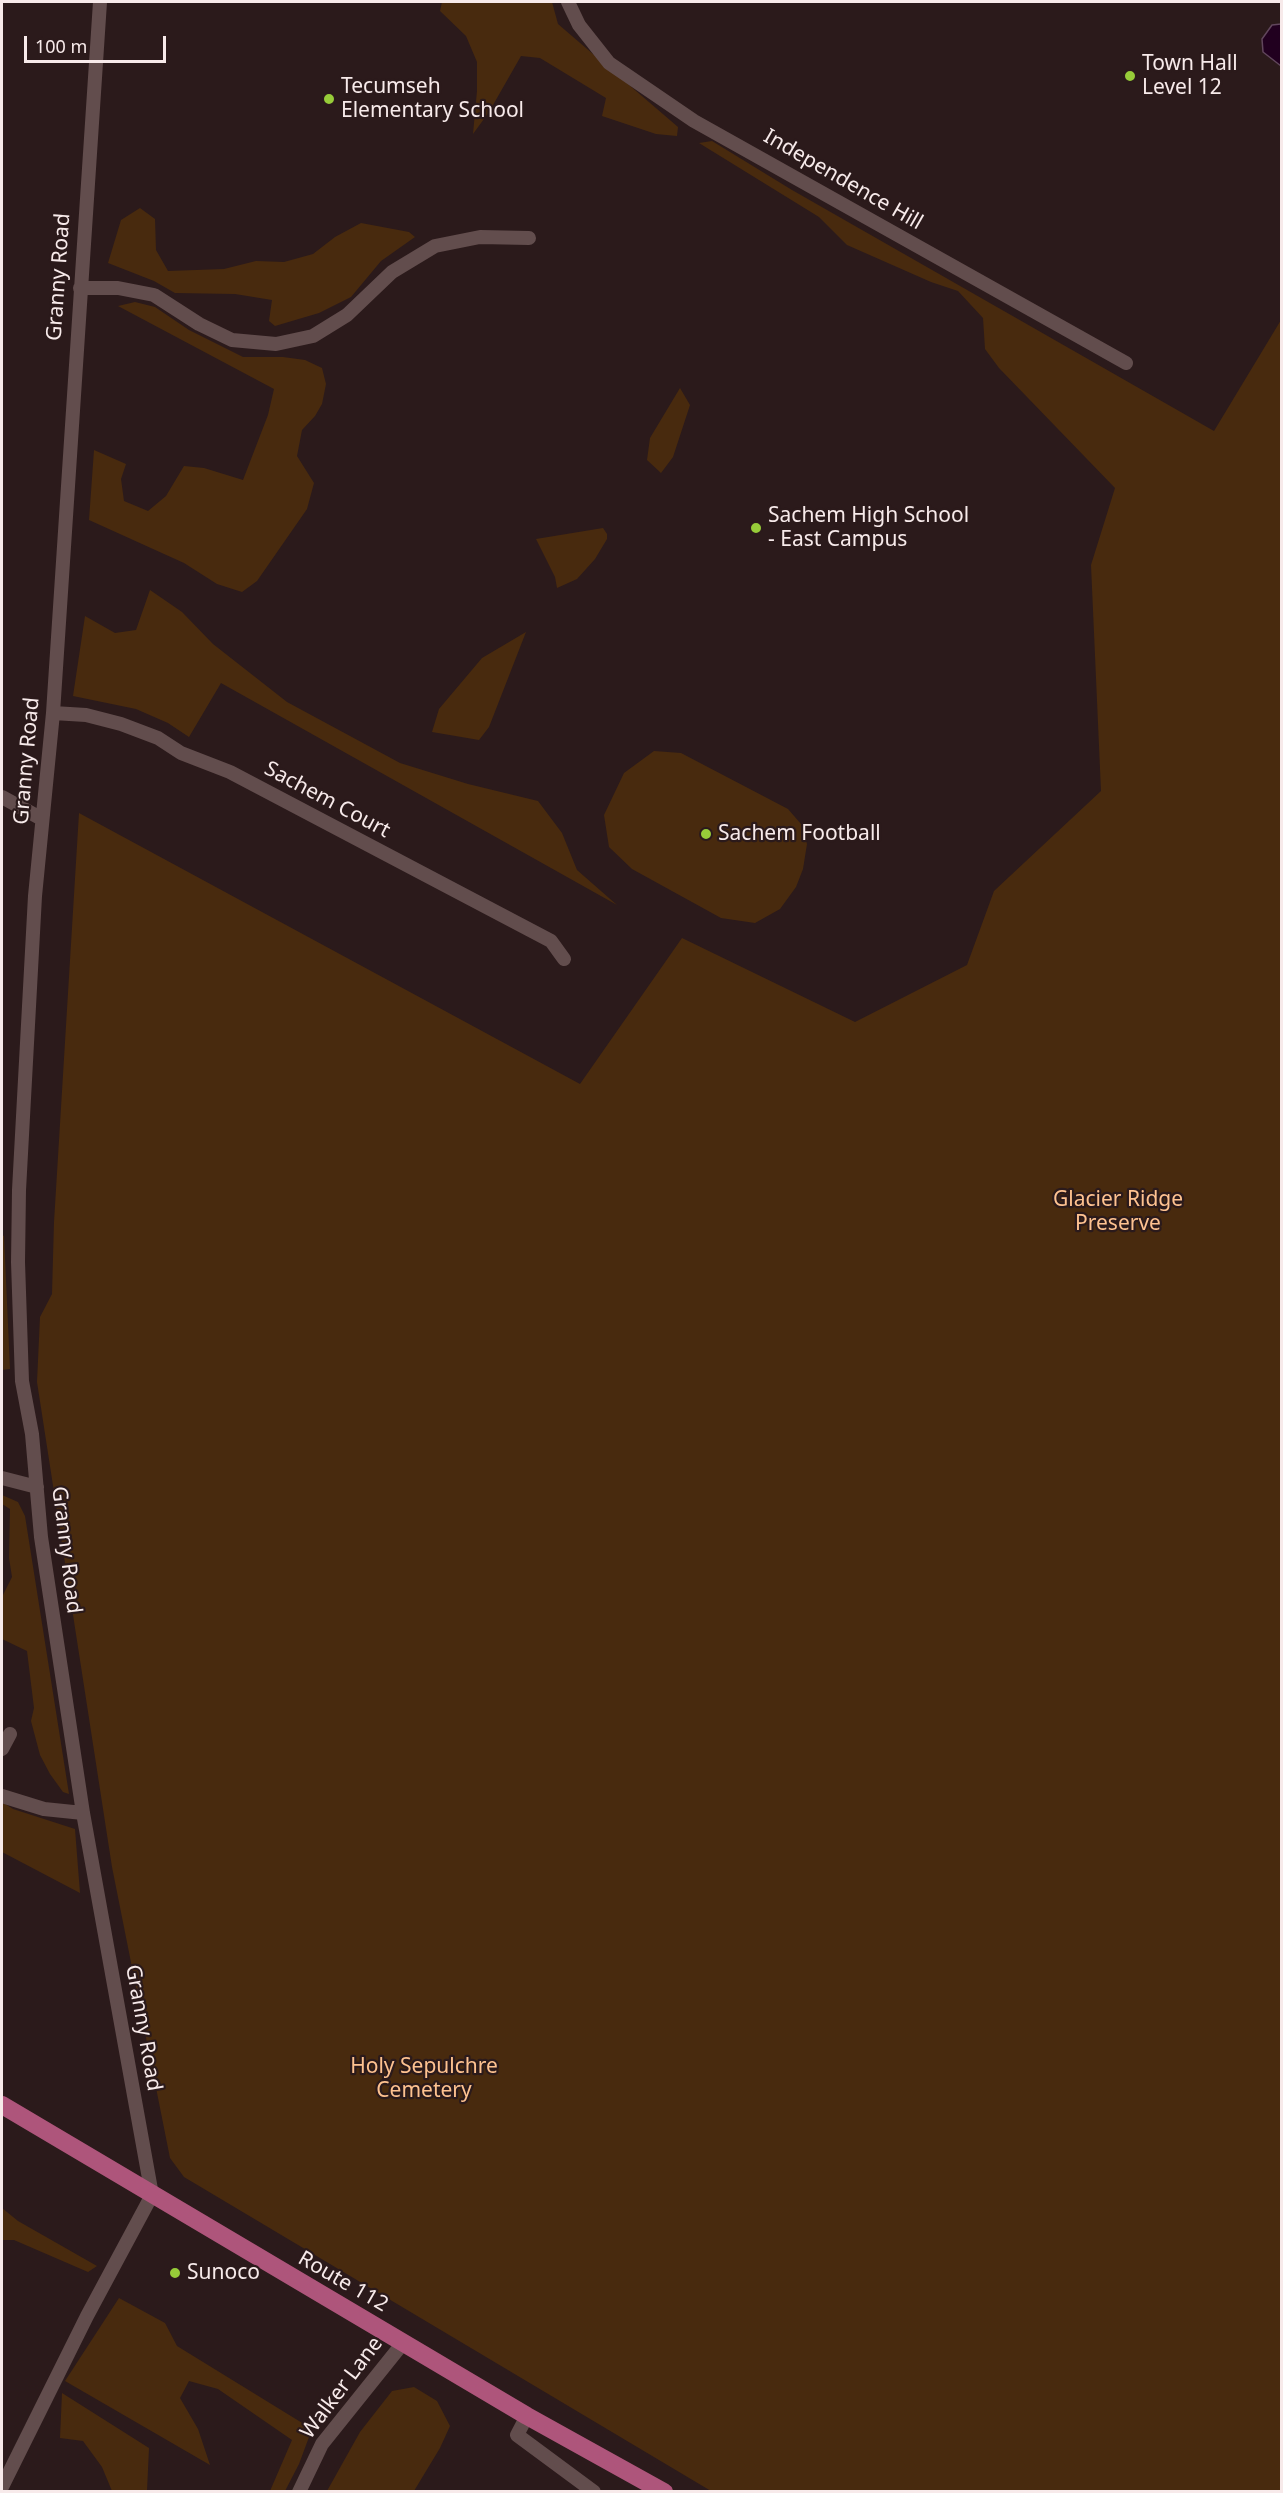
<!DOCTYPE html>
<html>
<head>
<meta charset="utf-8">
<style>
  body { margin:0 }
  #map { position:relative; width:1283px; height:2493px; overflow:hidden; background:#2b1a1b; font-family:"Noto Sans",sans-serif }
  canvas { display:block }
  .frame { position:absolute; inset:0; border:3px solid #f7eaea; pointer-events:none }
  .scale { position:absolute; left:24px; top:36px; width:142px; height:27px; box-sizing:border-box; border:3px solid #f7eaea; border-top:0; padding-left:8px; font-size:18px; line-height:21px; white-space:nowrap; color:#f7eaea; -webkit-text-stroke:4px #2b1a1b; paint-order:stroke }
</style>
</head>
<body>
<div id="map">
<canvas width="1283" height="2493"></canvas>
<div class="frame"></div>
<div class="scale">100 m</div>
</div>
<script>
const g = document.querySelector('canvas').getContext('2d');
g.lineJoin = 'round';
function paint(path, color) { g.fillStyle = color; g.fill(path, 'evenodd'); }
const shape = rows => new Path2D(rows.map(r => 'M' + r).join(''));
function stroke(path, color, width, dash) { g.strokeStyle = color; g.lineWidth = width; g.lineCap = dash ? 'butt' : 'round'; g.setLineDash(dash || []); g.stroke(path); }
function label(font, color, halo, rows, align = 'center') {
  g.font = font + ' "Noto Sans",sans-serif'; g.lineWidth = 4.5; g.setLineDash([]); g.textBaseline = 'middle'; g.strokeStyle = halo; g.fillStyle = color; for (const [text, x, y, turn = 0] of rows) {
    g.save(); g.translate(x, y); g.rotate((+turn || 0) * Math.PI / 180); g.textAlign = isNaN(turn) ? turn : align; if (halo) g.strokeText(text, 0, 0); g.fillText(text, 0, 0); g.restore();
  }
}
paint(shape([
  [442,2,552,2,558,24,678,127,677,136,656,134,602,116,606,98,540,58,521,56,489,112,473,134,477,91,477,62,466,36,440,11],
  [712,141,792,190,1214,431,1281,320,1281,2491,711,2491,184,2177,170,2158,112,1867,37,1382,40,1317,52,1294,54,1222,79,813,580,1084,682,938,855,1022,967,965,994,891,1101,791,1091,565,1115,488,999,368,985,349,983,318,958,291,931,282,847,245,819,217,699,143],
  [140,208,155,219,156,250,168,271,224,269,256,261,284,262,313,254,335,237,361,223,409,232,415,237,381,261,351,297,319,313,275,326,269,321,272,300,235,294,175,293,154,281,108,263,121,220],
  [135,302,155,307,189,330,243,357,283,357,305,360,322,368,326,384,322,404,315,416,302,430,297,456,314,483,307,509,257,581,242,592,217,584,184,563,89,520,94,450,126,464,121,479,124,501,148,511,166,496,184,466,204,468,243,480,268,415,274,389,118,306],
  [680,388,690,405,673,457,661,473,647,460,650,438],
  [603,528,607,534,607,539,595,559,577,579,557,588,555,577,536,539],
  [150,590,182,612,213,644,287,702,400,763,468,784,538,801,562,833,577,870,617,905,221,683,189,737,168,723,136,709,73,696,85,616,115,633,136,630],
  [526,632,489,727,479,740,432,732,439,709,482,658],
  [654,751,681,753,788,809,801,824,807,844,803,869,796,887,780,909,755,923,721,918,632,869,609,847,604,815,624,773],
  [2,1235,4,1236,10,1369,2,1370],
  [2,1495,18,1502,25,1516,69,1794,63,1792,50,1774,40,1755,31,1721,34,1708,27,1651,2,1639,2,1597,12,1577,9,1558,10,1509,2,1504],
  [2,1802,13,1809,75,1829,80,1893,2,1852],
  [2,2208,18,2221,97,2266,88,2272,14,2240,2,2240],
  [119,2298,165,2323,177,2346,312,2429,299,2464,285,2491,270,2491,292,2440,218,2389,189,2381,180,2398,198,2429,210,2465,65,2381],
  [414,2387,437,2401,450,2426,440,2448,414,2491,327,2491,360,2432,392,2391],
  [62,2393,149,2448,147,2491,112,2491,102,2467,83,2441,60,2438]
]), '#482a0e');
const water = shape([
  [1281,24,1282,24,1281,66,1263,52,1262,39,1272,25,1281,24]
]);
paint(water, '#21001f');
stroke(water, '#61465c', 1.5);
stroke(shape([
  [568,2,579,25,609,63,694,121,1126,363],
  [80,288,118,288,154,295,199,324,232,340,276,344,313,336,347,315,392,272,435,246,480,237,529,238],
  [53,713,86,715,121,724,158,738,181,753,230,772,551,941,564,959],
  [2,797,42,819],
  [2,1478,37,1487],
  [2,1749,10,1734],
  [2,1796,44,1809,83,1813],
  [527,2416,517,2435,594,2492],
  [2,2487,87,2316,152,2195,83,1813,41,1537,32,1434,22,1381,18,1262,19,1190,35,896,53,713,100,2],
  [299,2492,322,2444,403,2343]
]), '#624d4d', 14);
stroke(shape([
  [2,2105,527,2416,664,2492]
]), '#ae557b', 18);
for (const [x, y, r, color] of [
  [1130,76,6,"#97cc39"],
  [329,99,6,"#97cc39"],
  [756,528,6,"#97cc39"],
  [706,834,6,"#97cc39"],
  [175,2273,6,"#97cc39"]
]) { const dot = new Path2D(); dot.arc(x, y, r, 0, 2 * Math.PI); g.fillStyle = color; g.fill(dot); stroke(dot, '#2b1a1b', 2); }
label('21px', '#f7eaea', '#2b1a1b', [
  ["Town Hall",1142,64],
  ["Level 12",1142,88],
  ["Tecumseh",341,87],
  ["Elementary School",341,111],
  ["Sachem High School",768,516],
  ["- East Campus",768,540],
  ["Sachem Football",718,834],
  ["Sunoco",187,2273]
], 'left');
label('21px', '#f7eaea', '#2b1a1b', [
  ["Independence Hill",843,180,30],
  ["Granny Road",59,277,-86],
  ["Granny Road",27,761,-85],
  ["Sachem Court",327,800,28],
  ["Granny Road",66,1550,83],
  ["Granny Road",143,2028,80],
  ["Route 112",343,2282,30],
  ["Walker Lane",342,2388,-53]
]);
label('21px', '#fec290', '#2b1a1b', [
  ["Glacier Ridge",1118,1200],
  ["Preserve",1118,1224],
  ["Holy Sepulchre",424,2067],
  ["Cemetery",424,2091]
]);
</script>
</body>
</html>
